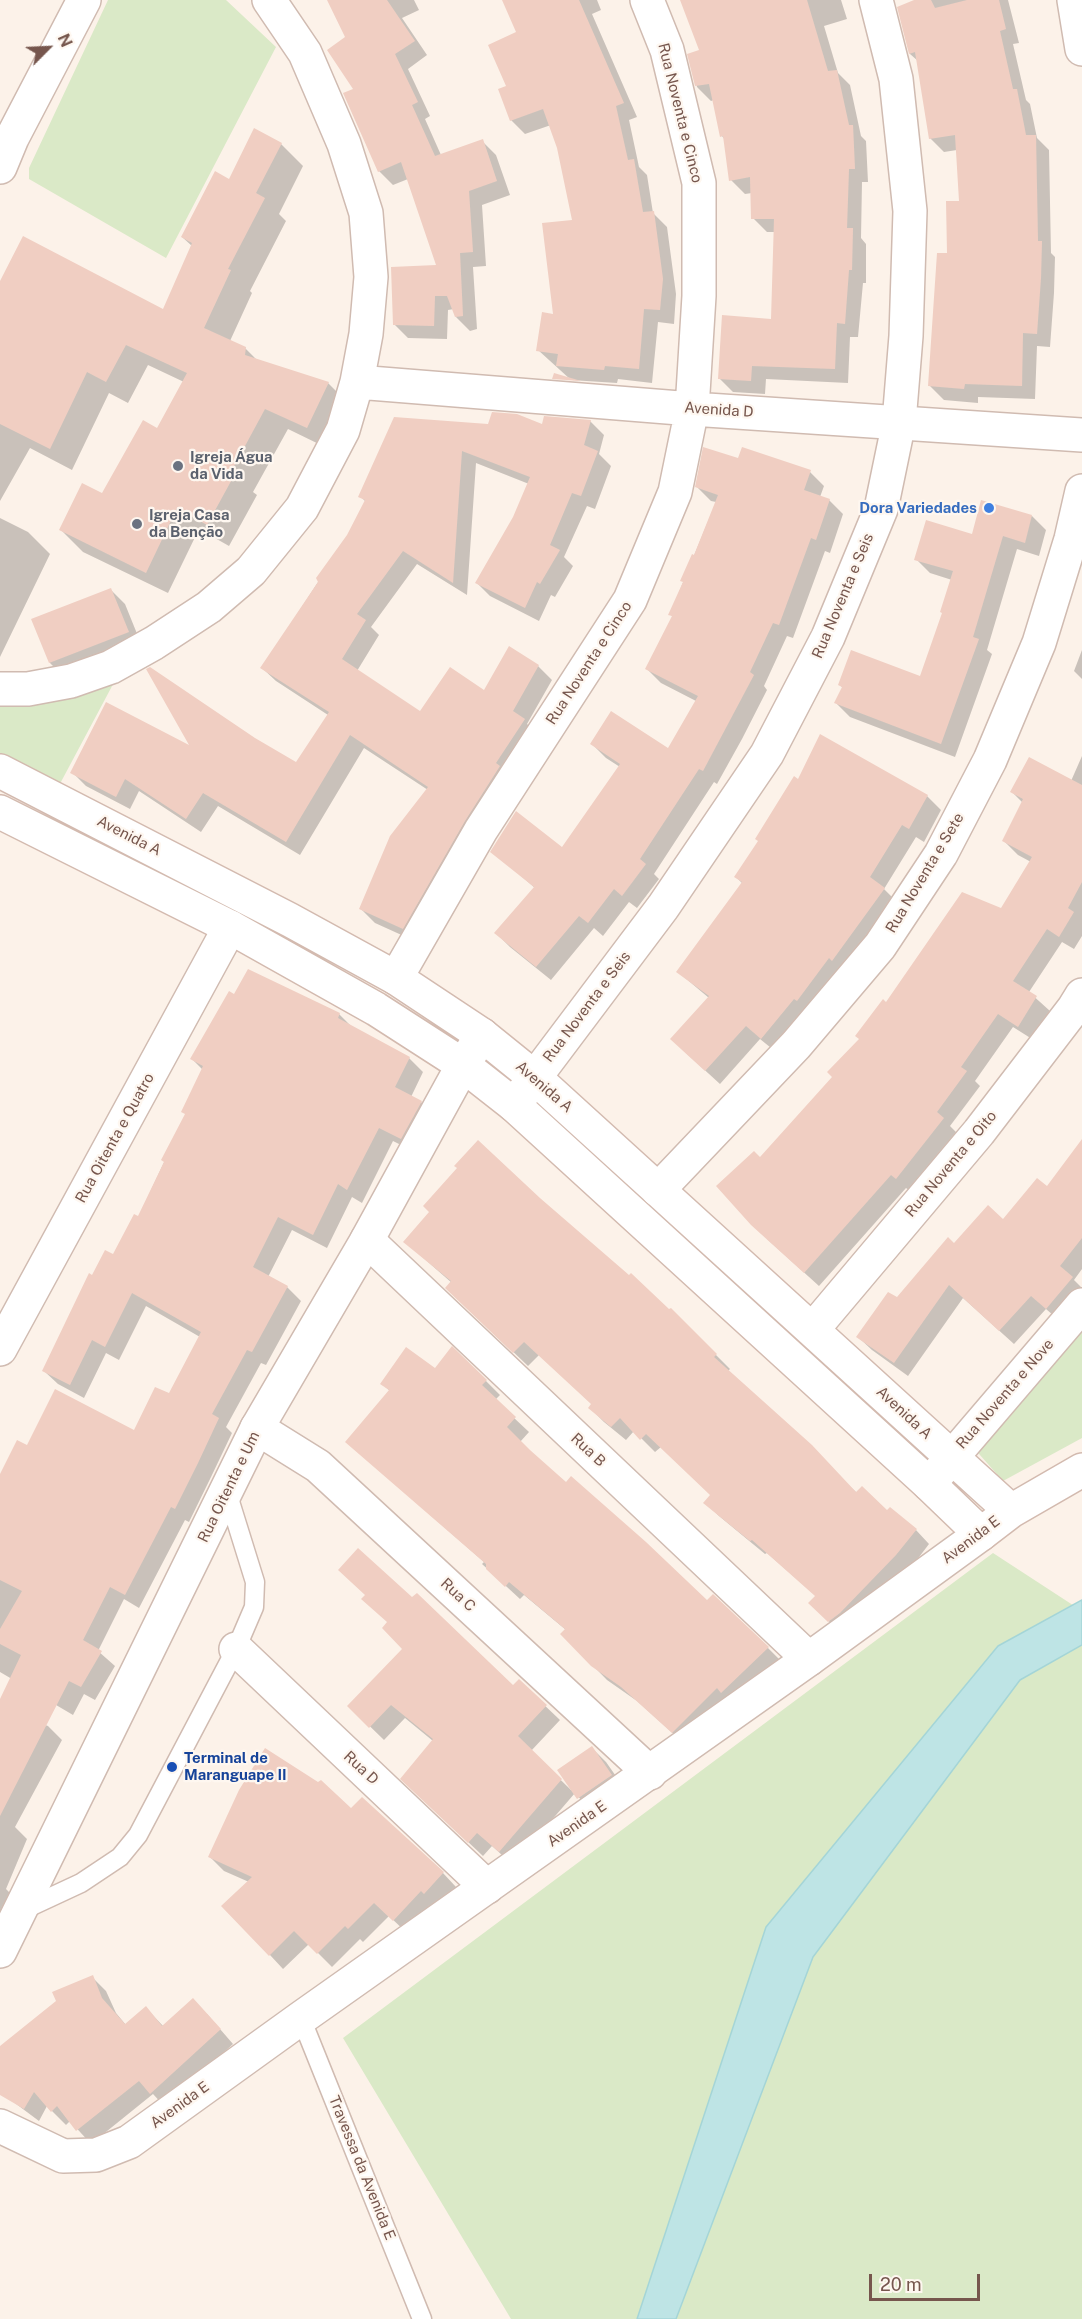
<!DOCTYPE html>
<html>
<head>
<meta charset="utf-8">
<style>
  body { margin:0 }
  #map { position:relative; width:1082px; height:2319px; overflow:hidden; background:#fcf2e9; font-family:"Public Sans",sans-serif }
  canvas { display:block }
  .north { position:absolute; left:18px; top:18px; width:60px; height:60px; -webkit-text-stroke:4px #fef7f0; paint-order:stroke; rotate:66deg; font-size:16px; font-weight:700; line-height:24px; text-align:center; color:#76564d }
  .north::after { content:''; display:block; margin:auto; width:21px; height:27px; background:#76564d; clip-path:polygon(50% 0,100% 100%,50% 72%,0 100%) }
  .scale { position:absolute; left:869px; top:2274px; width:111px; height:27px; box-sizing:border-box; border:3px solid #76564d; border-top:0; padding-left:8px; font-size:18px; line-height:21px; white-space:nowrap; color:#76564d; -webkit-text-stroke:4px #fef7f0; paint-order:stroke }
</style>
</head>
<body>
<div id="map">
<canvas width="1082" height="2319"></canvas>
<div class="north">N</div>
<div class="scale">20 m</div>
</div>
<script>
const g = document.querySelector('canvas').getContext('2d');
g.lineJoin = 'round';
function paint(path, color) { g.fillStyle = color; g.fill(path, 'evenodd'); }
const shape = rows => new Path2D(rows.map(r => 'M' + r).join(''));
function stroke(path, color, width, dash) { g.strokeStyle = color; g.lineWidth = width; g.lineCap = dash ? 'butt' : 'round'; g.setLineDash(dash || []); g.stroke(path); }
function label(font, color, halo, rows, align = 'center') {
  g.font = font + ' "Public Sans",sans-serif'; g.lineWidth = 4.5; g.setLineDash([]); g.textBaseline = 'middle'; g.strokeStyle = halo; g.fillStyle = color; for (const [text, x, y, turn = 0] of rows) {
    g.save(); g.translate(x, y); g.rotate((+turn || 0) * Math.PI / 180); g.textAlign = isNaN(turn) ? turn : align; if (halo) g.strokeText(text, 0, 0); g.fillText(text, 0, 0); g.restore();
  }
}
paint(shape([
  [108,0,226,0,276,47,166,258,29,179,29,168],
  [119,673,54,795,0,769,0,694],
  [1082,1314,1082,1438,1003,1481,972,1446],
  [993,1553,1082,1611,1082,2319,511,2319,343,2038]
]), '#dae9c7');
const water = shape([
  [1082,1600,1082,1645,1020,1680,813,1957,676,2319,637,2319,766,1927,998,1646,1082,1600]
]);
paint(water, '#bee4e5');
stroke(water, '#a4d5d7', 1.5);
paint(shape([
  [336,0,414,0,419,10,402,18,427,55,408,69,430,116,425,119,441,155,482,141,496,155,510,195,482,205,486,266,473,267,477,329,470,331,456,317,454,309,448,310,447,339,408,338,394,324,439,266,408,179,393,185,379,171,355,89,346,38],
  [503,0,597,0,601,10,592,14,637,117,629,120,639,167,647,175,653,213,667,227,676,294,674,324,658,322,652,383,618,379,617,383,571,380,538,350,554,315,574,221,559,148,551,125,525,134,511,120,508,87,518,33],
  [693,0,841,0,847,19,824,26,838,73,850,85,861,136,866,141,868,182,862,182,861,238,866,244,866,283,863,283,858,337,850,337,848,383,766,379,765,394,733,392,719,378,773,321,775,232,767,232,753,218,752,193,745,194,731,180,725,140,722,136,714,100,711,101,697,87,689,55,701,51],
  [918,0,1008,0,1019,43,1013,44,1026,100,1030,104,1037,138,1049,150,1051,253,1055,257,1054,293,1050,347,1037,346,1035,399,978,397,978,403,944,400,930,386,948,255,961,202,957,150,944,152,930,138,918,61,910,54,899,8],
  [281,144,303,166,279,214,286,221,250,291,252,293,230,341,245,348,258,361,328,383,350,405,329,449,288,429,253,492,257,495,229,546,199,529,168,593,83,552,61,530,103,495,158,430,184,382,148,365,128,403,109,393,72,470,30,448,0,501,0,285,164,311,192,246,182,237,230,181],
  [590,421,604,435,599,454,611,466,595,509,587,506,564,557,573,566,555,597,551,595,539,621,490,596,477,583,514,517,529,484,476,463,467,595,417,564,371,627,379,635,357,671,420,713,484,693,538,666,552,680,527,724,538,734,417,942,375,923,361,909,428,790,364,748,300,855,218,806,201,832,139,791,130,809,86,786,72,772,254,739,297,764,328,715,276,681,262,668,348,536,366,502,360,496,489,425,543,426],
  [739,460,810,472,824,486,820,497,829,500,843,514,830,553,825,551,793,638,787,636,764,686,767,690,742,739,717,784,714,782,654,874,659,879,637,908,629,902,603,936,594,928,551,980,510,947,496,933,535,888,492,851,562,850,620,767,606,758,592,744,669,750,696,701,661,683,647,669,673,617,670,614,716,502,711,501,697,487],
  [1032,516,1046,530,1039,556,1017,549,987,650,992,654,955,757,850,717,836,703,843,688,840,685,921,678,944,614,952,580,930,573,916,559,973,536],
  [0,518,28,532,50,554,0,657],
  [111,590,125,604,142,646,64,677,50,663,33,620],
  [1082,650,1082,679,1074,671],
  [1082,756,1082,936,1074,949,1062,942,1029,992,1050,1011,1032,1039,1013,1027,975,1081,980,1086,950,1126,957,1133,910,1191,906,1188,819,1286,767,1239,760,1159,834,1077,886,1004,1002,910,1031,862,1018,855,1004,841,1023,803,1012,792,1071,781],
  [799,781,927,796,941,810,924,842,916,837,884,889,898,903,776,1052,760,1039,720,1084,686,1053,709,998,678,972,743,884,736,877],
  [339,1014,352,1027,409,1058,423,1072,411,1097,421,1102,435,1116,415,1152,393,1141,362,1203,352,1197,327,1248,292,1230,268,1277,287,1287,301,1301,266,1365,261,1363,226,1427,232,1433,211,1477,189,1522,185,1520,139,1608,124,1599,98,1651,115,1666,95,1700,84,1694,73,1715,0,1672,0,1478,28,1447,135,1432,169,1395,200,1337,146,1306,119,1360,106,1353,84,1398,58,1384,44,1371,92,1277,113,1256,138,1218,186,1115,203,1070,192,1059],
  [1082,1141,1082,1269,1074,1280,1082,1288,1082,1296,1061,1322,1046,1309,1014,1344,963,1298,908,1376,872,1350,858,1337,955,1245,1003,1221,1048,1188],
  [539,1199,669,1311,671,1310,730,1369,728,1371,857,1493,916,1530,929,1544,910,1569,843,1635,810,1603,816,1596,767,1553,765,1554,719,1516,705,1503,711,1495,661,1447,655,1452,634,1431,626,1440,604,1422,590,1408,593,1405,539,1355,528,1366,461,1302,452,1283,405,1242],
  [435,1370,486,1381,500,1395,495,1400,529,1432,520,1442,530,1452,707,1602,768,1648,782,1662,687,1746,637,1701,607,1680,562,1634,566,1630,524,1595,520,1599,482,1564,484,1562,347,1442,390,1391,382,1384],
  [519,1681,560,1720,531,1751,571,1790,592,1748,606,1762,625,1789,592,1812,575,1793,513,1865,492,1846,483,1856,416,1793,433,1741,405,1718,384,1740,349,1706,513,1687],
  [0,1708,48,1726,62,1740,15,1827,27,1839,6,1889,14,1897,0,1924],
  [351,1810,443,1873,456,1887,439,1907,408,1934,389,1916,363,1942,360,1939,332,1967,309,1944,283,1969,270,1955,249,1882,224,1871,210,1857],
  [92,1977,106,1991,116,2013,126,2025,146,2008,164,2027,207,2014,233,2044,165,2107,153,2094,91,2144,70,2121,66,2125,47,2106,39,2121,0,2092,0,2050]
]), '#0003');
paint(shape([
  [327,0,387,0,415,41,395,54,418,102,412,105,435,156,483,139,497,181,469,191,473,252,460,253,463,316,455,317,447,296,435,296,434,326,393,325,391,267,436,265,401,162,378,172,343,93,353,89,327,50,345,37],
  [502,0,579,0,624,103,616,106,628,160,634,159,643,212,654,211,663,279,660,310,644,309,639,369,605,366,604,370,556,366,558,354,536,351,542,312,553,314,542,223,572,220,557,148,543,109,510,121,498,89,506,86,488,45,516,32],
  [680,0,807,0,828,71,837,70,849,125,853,125,855,169,849,169,847,228,853,228,852,270,849,270,845,324,837,323,835,369,752,366,751,381,718,379,722,315,771,319,774,219,751,219,750,177,729,181,723,136,720,137,709,84,695,86,687,54,699,50],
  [914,0,931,0,935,8,967,0,999,0,1006,29,1000,31,1013,89,1017,89,1026,135,1036,135,1038,241,1042,241,1041,278,1037,334,1023,333,1022,386,965,384,964,389,928,386,937,253,947,253,946,201,959,201,955,135,929,139,915,52,909,54,897,7],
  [254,128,282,143,256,193,265,198,228,269,231,270,204,328,246,347,245,355,329,382,307,428,265,409,232,470,236,472,207,525,177,508,146,573,59,530,82,483,102,493,143,420,157,428,187,373,126,345,106,382,87,372,50,449,0,424,0,281,23,236,163,309,192,243,181,237,215,171,229,179],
  [554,373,581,381,552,379],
  [492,412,517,414,542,424,544,416,591,420,584,445,598,451,581,496,572,493,550,545,560,550,540,584,537,582,525,608,475,583,513,517,530,477,462,451,453,583,403,551,357,614,366,620,342,659,420,711,450,667,484,690,509,646,539,665,513,711,525,719,496,763,500,766,465,821,403,929,359,909,390,836,428,787,350,735,286,842,203,793,186,819,125,779,116,797,70,773,106,702,189,745,146,669,150,667,255,738,296,762,329,712,260,668,318,582,316,578,347,535,365,500,358,497,394,417,488,424],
  [703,447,738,458,742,447,811,470,804,490,830,499,816,540,811,538,779,625,773,623,750,672,754,675,703,771,699,769,640,859,646,864,622,896,614,889,588,923,579,916,536,967,494,933,534,887,490,852,516,811,562,847,620,764,590,744,611,711,668,748,698,696,645,669,672,616,668,615,683,582,680,581,692,554,694,555,718,495,695,487],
  [981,500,1032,515,1025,543,1003,536,973,637,979,639,941,744,834,703,842,687,838,685,851,650,920,676,942,613,940,612,953,571,914,560,926,520,972,534],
  [111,588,129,632,49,663,31,619],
  [820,734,928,795,909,829,902,825,870,877,885,888,832,961,829,958,797,1001,794,999,761,1039,746,1026,705,1071,670,1039,709,996,676,972,742,882,734,877,758,841,755,839,794,776,798,779],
  [1029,757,1082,785,1082,882,1068,908,1074,912,1059,937,1047,929,1013,981,1037,996,1018,1027,998,1014,961,1067,967,1071,937,1112,944,1118,896,1179,891,1175,804,1273,751,1225,716,1186,754,1151,760,1157,832,1077,827,1072,859,1039,855,1036,883,999,886,1002,962,892,1001,908,1032,857,1002,841,1023,799,1010,792],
  [248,969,340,1013,338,1018,410,1057,395,1087,422,1101,401,1139,379,1128,347,1190,338,1184,313,1235,278,1217,253,1267,288,1286,252,1352,247,1350,212,1414,219,1418,198,1463,175,1509,171,1507,125,1595,110,1587,83,1640,102,1651,81,1687,69,1681,0,1816,0,1699,21,1655,0,1644,0,1629,22,1591,0,1580,0,1474,17,1440,27,1445,55,1389,134,1430,155,1387,169,1393,201,1332,132,1293,105,1347,92,1340,70,1385,42,1371,89,1273,92,1275,105,1250,113,1254,134,1214,138,1216,164,1162,161,1160,185,1114,181,1112,203,1066,190,1059,229,991,234,994],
  [1082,1139,1082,1238,1060,1266,1073,1277,1046,1309,1031,1296,999,1331,949,1285,894,1363,856,1337,888,1292,897,1297,948,1237,954,1243,988,1205,1003,1219,1037,1178,1047,1186],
  [478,1140,540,1198,629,1275,631,1273,669,1309,671,1308,717,1354,714,1357,812,1445,856,1492,862,1486,887,1510,890,1507,917,1529,896,1555,840,1613,828,1622,808,1603,815,1596,752,1540,750,1541,703,1503,710,1495,646,1434,640,1440,620,1418,611,1427,588,1408,591,1404,524,1342,513,1353,445,1288,451,1281,403,1242,429,1212,423,1206,457,1168,454,1166],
  [452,1346,487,1380,482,1385,516,1417,507,1427,530,1450,566,1482,571,1476,646,1542,707,1600,713,1594,769,1647,721,1693,717,1688,672,1733,621,1687,591,1666,560,1634,565,1629,509,1582,505,1587,486,1569,486,1564,345,1442,389,1390,380,1384,406,1347,435,1368],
  [358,1548,412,1597,417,1593,513,1685,519,1679,547,1705,518,1736,562,1779,499,1852,477,1833,468,1843,400,1779,433,1739,391,1705,369,1728,347,1706,402,1649,382,1628,387,1622,361,1599,365,1595,338,1570],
  [592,1746,612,1775,577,1799,557,1770],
  [265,1748,318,1782,321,1780,351,1808,362,1797,444,1872,424,1894,421,1891,393,1921,374,1903,348,1929,345,1926,317,1954,294,1931,269,1956,221,1906,252,1877,208,1857,239,1790],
  [93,1975,102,1998,125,2024,146,2006,162,2026,193,1998,221,2029,150,2094,139,2081,76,2131,57,2106,51,2112,34,2092,24,2109,0,2095,0,2046,56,2001,52,1992]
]), '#f0cec2');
const service = shape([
  [23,1910,81,1883,120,1857,138,1835,236,1649,254,1607,255,1582,227,1492],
  [301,2018,422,2319]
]);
const minor = shape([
  [1074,0,1082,49],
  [514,1105,663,907,767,754,828,637,881,509,899,422,906,336,910,211,896,79,876,0],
  [658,1190,796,1045,880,946,941,854,990,760,1039,643,1071,539,1082,491],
  [367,1240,809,1659],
  [813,1329,979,1132,1074,1008,1082,995],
  [0,1349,230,927],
  [257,1428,318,1466,650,1773],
  [929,1484,1082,1305],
  [236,1649,487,1887]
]);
const tertiary = shape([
  [0,167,12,138,84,0],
  [357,382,692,409,1082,435],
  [0,689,28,689,71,681,111,667,154,643,209,607,251,571,302,508,343,430,357,382,366,334,371,277,366,213,344,144,305,53,269,0],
  [396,978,481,830,630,600,675,492,692,409,699,296,699,183,667,50,647,0],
  [0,1951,257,1428,367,1240,463,1065,482,1035],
  [0,2126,63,2156,96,2155,129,2142,301,2018,809,1659,981,1534]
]);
const secondary = shape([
  [0,771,290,920,396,978,482,1035,534,1077,1011,1511],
  [0,812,230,927,376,1009,463,1065,514,1105,929,1484,981,1534,1011,1511,1082,1470]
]);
stroke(service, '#d0bbb1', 21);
stroke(minor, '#d0bbb1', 36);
stroke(tertiary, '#d0bbb1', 36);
stroke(secondary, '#d3baaf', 36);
stroke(service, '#fff', 18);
stroke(minor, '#fff', 33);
stroke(tertiary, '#fff', 33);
stroke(secondary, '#fff', 33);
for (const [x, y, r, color] of [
  [178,466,6,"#6b7280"],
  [989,508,6,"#3f7fe0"],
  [137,524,6,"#6b7280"],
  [172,1767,6,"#1a4fb4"]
]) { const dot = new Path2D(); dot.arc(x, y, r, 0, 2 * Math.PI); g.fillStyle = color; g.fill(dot); stroke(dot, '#fef7f0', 2); }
label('15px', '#76564d', '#fef7f0', [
  ["Rua Noventa e Cinco",680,113,76],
  ["Avenida D",719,410,4],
  ["Rua Noventa e Seis",843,596,-67],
  ["Rua Noventa e Cinco",589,663,-57],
  ["Avenida A",129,836,27],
  ["Rua Noventa e Sete",925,873,-59],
  ["Rua Noventa e Seis",587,1007,-53],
  ["Avenida A",544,1087,41],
  ["Rua Oitenta e Quatro",115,1138,-61],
  ["Rua Noventa e Oito",951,1164,-50],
  ["Rua Noventa e Nove",1005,1394,-49],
  ["Avenida A",904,1413,43],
  ["Rua B",588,1450,43],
  ["Rua Oitenta e Um",229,1487,-64],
  ["Avenida E",971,1540,-37],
  ["Rua C",458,1595,43],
  ["Rua D",361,1768,43],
  ["Avenida E",577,1824,-35],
  ["Avenida E",180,2105,-36],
  ["Travessa da Avenida E",362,2168,68]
]);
label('bold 15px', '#5b616d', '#fef7f0', [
  ["Igreja Água",190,457],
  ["da Vida",190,474],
  ["Igreja Casa",149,515],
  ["da Benção",149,532]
], 'left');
label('bold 15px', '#366cbe', '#fef7f0', [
  ["Dora Variedades",977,508]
], 'right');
label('bold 15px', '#164399', '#fef7f0', [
  ["Terminal de",184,1758],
  ["Maranguape II",184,1775]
], 'left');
</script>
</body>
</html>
